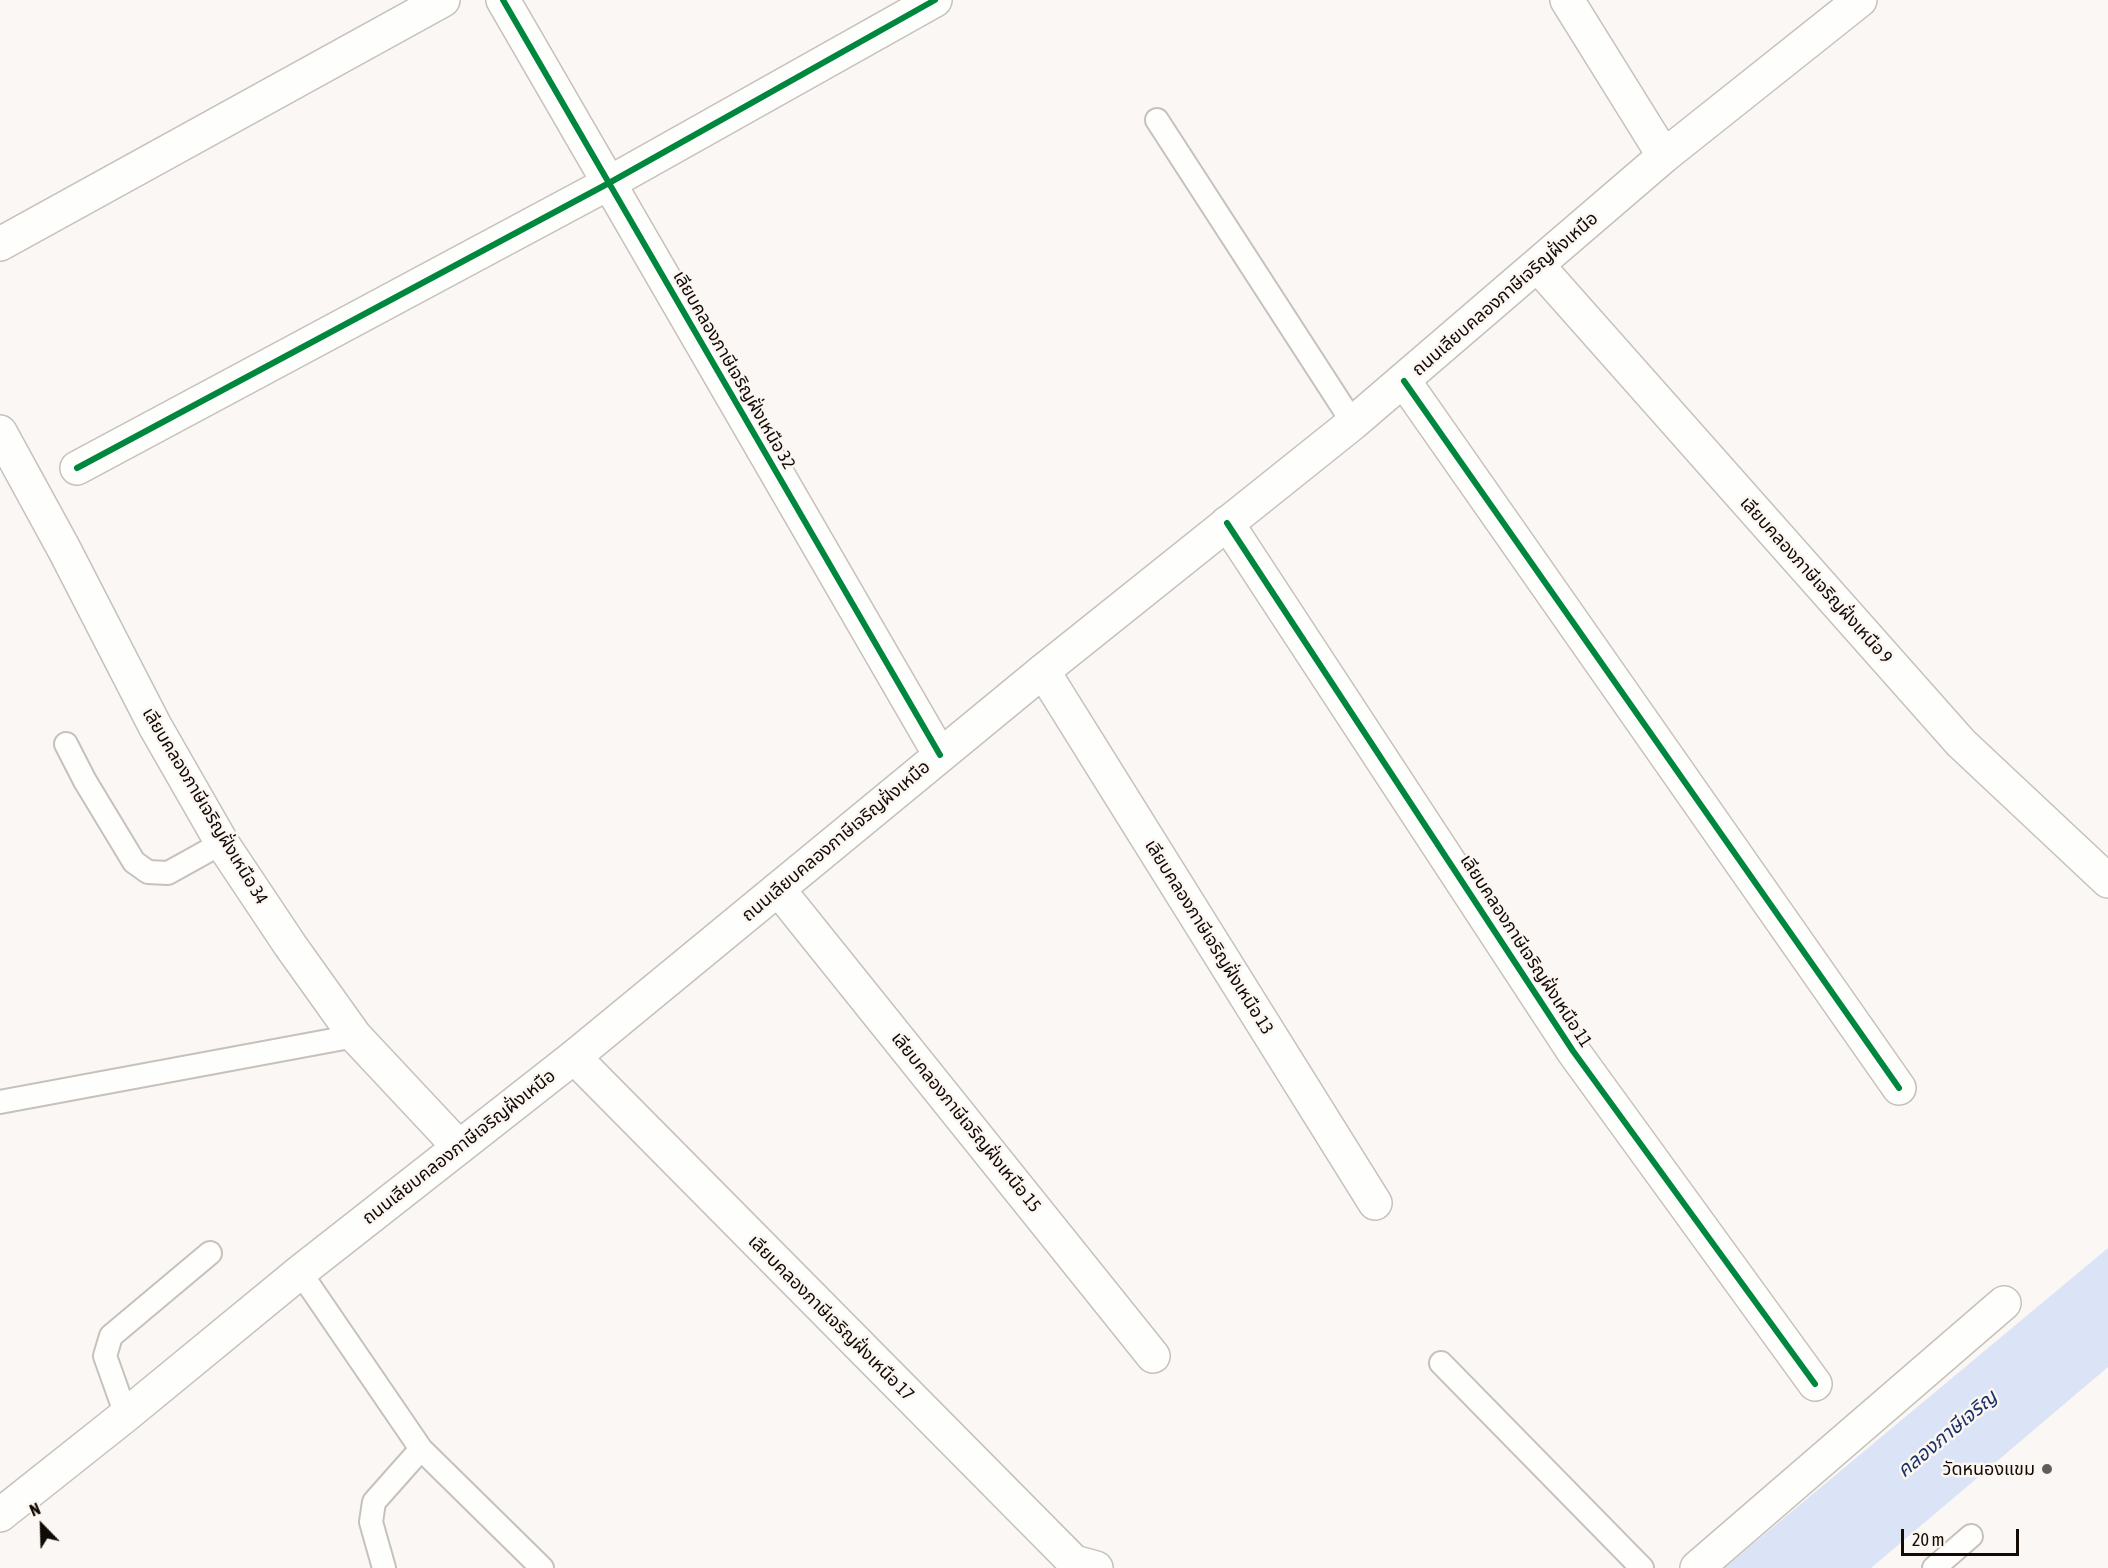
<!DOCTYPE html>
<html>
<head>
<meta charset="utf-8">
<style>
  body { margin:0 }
  #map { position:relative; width:2108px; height:1568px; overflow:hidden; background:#faf7f4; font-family:"Asap Condensed",sans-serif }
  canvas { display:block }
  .north { position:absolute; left:12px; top:1496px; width:60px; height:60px; -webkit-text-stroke:4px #fcf6f2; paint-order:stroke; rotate:337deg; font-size:16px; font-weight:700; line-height:24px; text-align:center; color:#120a04 }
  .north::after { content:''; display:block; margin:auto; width:21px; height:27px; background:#120a04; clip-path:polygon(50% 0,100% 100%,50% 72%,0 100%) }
  .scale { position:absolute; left:1901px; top:1529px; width:118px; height:27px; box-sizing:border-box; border:3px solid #120a04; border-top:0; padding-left:8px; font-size:18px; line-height:21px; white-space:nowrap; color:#120a04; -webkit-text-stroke:4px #fcf6f2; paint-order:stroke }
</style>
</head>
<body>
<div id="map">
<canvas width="2108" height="1568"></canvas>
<div class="north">N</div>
<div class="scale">20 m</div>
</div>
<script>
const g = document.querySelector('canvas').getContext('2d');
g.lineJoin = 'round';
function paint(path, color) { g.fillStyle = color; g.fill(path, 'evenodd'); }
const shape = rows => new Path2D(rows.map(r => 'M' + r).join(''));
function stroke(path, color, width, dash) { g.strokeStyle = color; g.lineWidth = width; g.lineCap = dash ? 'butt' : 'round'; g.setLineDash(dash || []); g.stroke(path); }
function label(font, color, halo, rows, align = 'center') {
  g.font = font + ' "Asap Condensed","Noto Sans Thai",sans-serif'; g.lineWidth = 5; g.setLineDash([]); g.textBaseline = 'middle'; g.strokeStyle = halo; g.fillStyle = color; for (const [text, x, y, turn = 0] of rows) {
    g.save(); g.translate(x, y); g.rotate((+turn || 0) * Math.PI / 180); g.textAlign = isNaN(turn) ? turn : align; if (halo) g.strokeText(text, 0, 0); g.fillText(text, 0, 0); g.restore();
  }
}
paint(shape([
  [2108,1248,2108,1367,1871,1568,1724,1568]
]), '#dae4f6');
const lane = shape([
  [1157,120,1353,423],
  [66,744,85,781,134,862,148,872,168,873,222,843],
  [0,1102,355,1036],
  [300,1272,421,1449,542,1568],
  [1441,1363,1642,1568],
  [126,1415,105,1356,111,1336,210,1253],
  [384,1568,371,1522,374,1502,421,1449],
  [1934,1568,1971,1536]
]);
const street = shape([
  [503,0,940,755],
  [1567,0,1664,156],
  [0,244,443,0],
  [1538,266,1961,743,2108,881],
  [1404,381,1899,1088],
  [0,432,64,549,155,726,222,843,290,945,355,1036,459,1147],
  [77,468,609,183,935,0],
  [1227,523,1573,1051,1815,1384],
  [1043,671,1375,1203],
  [778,889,1153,1356],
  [574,1057,1074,1562,1096,1568],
  [1697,1568,2004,1303]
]);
const secondary = shape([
  [0,1515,126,1415,300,1272,574,1057,1043,671,1353,423,1664,156,1860,0]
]);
stroke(lane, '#c6c1bb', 26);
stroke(street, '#c6c1bb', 36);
stroke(secondary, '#c6c1bb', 36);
stroke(lane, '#fefefd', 22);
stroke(street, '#fefefd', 33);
stroke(secondary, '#fefefd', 33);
stroke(shape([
  [503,0,940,755],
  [1404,381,1899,1088],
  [77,468,609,183,935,0],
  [1227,523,1573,1051,1815,1384]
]), '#00873e', 6);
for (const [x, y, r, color] of [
  [2047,1469,6,"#635d58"]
]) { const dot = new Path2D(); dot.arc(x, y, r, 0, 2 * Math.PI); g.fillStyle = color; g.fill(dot); stroke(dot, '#fcf6f2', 2); }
label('18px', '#120a04', '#fcf6f2', [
  ["ถนนเลียบคลองภาษีเจริญฝั่งเหนือ",1505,294,-41],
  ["เลียบคลองภาษีเจริญฝั่งเหนือ 32",734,370,60],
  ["เลียบคลองภาษีเจริญฝั่งเหนือ 9",1816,580,48],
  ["เลียบคลองภาษีเจริญฝั่งเหนือ 34",205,806,59],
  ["ถนนเลียบคลองภาษีเจริญฝั่งเหนือ",836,841,-40],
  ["เลียบคลองภาษีเจริญฝั่งเหนือ 13",1209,937,58],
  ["เลียบคลองภาษีเจริญฝั่งเหนือ 11",1526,951,57],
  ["เลียบคลองภาษีเจริญฝั่งเหนือ 15",966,1122,51],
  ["ถนนเลียบคลองภาษีเจริญฝั่งเหนือ",459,1147,-38],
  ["เลียบคลองภาษีเจริญฝั่งเหนือ 17",831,1318,45]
]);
label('18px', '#120a04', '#fcf6f2', [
  ["วัดหนองแขม",2035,1469]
], 'right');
label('italic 20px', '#193369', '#fcf6f2', [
  ["คลองภาษีเจริญ",1947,1434,-40]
]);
</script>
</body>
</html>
